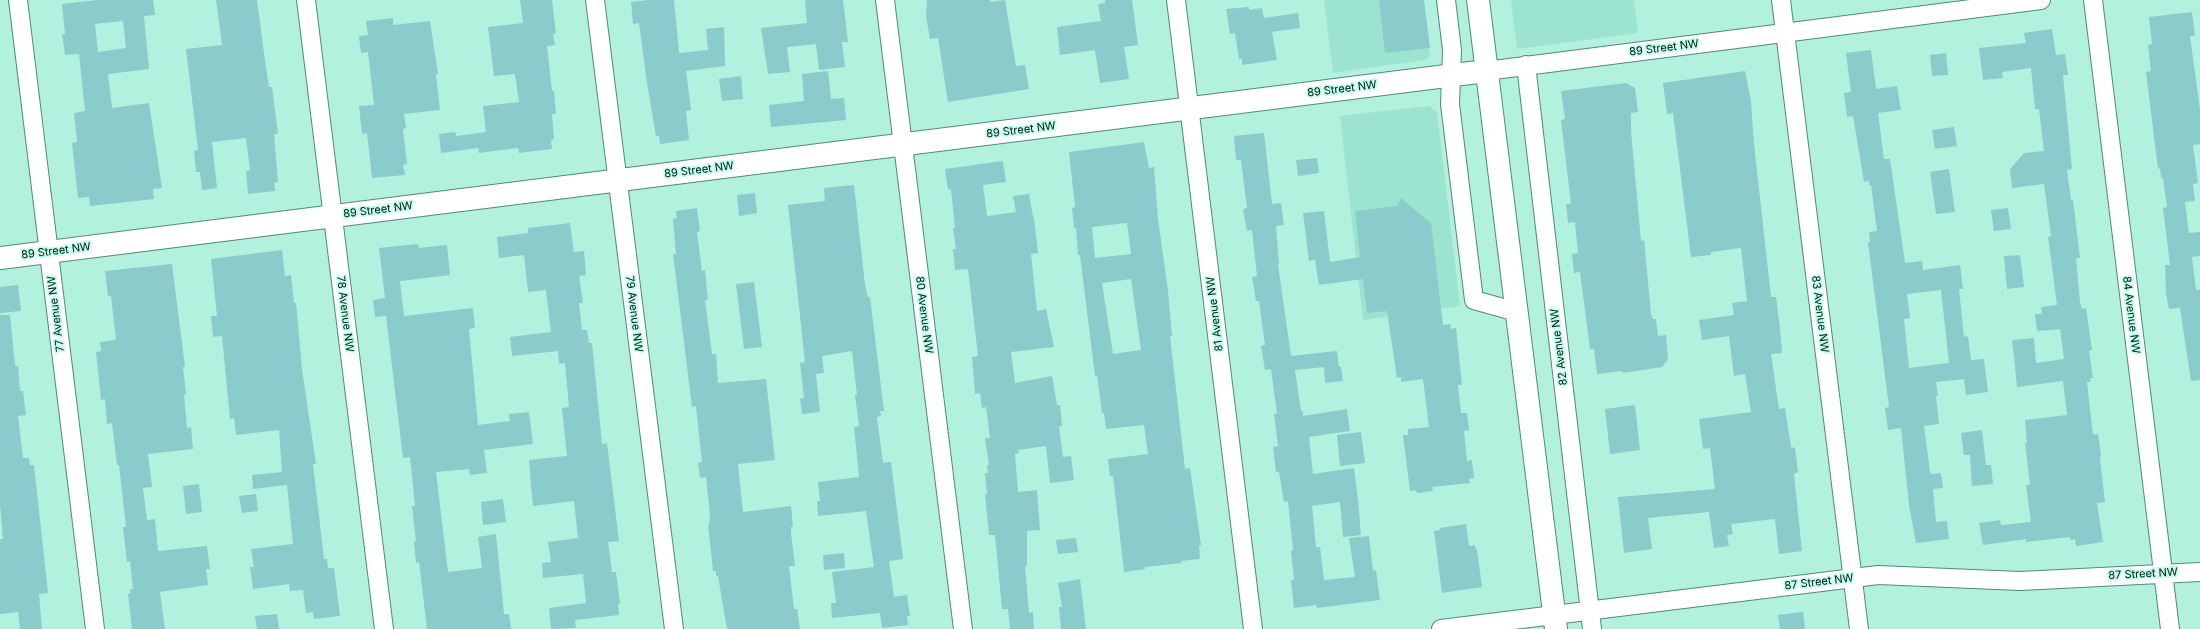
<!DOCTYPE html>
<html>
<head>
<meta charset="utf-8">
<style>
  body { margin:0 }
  canvas { display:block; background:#b2f1de }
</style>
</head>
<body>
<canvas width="2200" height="629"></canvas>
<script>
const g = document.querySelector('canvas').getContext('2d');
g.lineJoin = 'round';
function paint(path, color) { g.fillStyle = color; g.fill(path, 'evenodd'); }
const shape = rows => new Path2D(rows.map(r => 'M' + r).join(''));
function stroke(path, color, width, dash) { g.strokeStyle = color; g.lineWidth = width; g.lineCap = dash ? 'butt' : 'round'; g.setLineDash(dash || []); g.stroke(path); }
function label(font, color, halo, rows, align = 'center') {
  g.font = font + ' Inter,sans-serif'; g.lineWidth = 3.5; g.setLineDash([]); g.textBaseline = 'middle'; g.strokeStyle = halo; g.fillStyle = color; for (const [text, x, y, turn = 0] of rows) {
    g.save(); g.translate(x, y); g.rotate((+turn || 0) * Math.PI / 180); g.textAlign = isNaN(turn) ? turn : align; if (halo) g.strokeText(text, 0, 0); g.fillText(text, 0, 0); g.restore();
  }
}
paint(shape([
  [1324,0,1423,0,1430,56,1425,60,1333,73],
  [1511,0,1634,0,1638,33,1517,49],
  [1429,106,1437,112,1460,306,1363,320,1340,116]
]), '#9de4d0');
paint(shape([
  [97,0,153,0,155,15,144,16,149,69,108,74,112,108,149,103,162,188,153,189,154,199,90,206,89,197,78,198,72,143,77,142,74,113,85,111,79,54,65,55,62,34,65,34,62,4],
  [123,21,126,48,98,52,95,24],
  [216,0,257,0,265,61,269,87,272,87,278,134,274,134,278,182,274,183,275,191,248,194,246,171,250,170,246,138,212,142,217,188,202,190,200,172,196,172,194,151,198,150,186,49,222,45],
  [520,0,552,0,556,34,553,34,555,45,547,46,552,91,554,90,556,114,552,114,554,139,551,140,552,149,519,153,518,148,479,153,478,148,441,153,439,134,455,132,456,136,486,132,483,106,519,102,515,74,494,76,488,27,523,23],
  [649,0,674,0,679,53,708,50,706,29,724,27,725,66,686,71,691,110,686,111,689,140,660,144,659,136,656,136,647,83,639,23,633,24,631,2],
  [805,0,843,0,848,42,842,42,845,67,819,70,816,44,787,47,790,72,768,74,761,28,807,23],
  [927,0,990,0,990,2,1005,0,1016,66,1025,65,1029,89,948,102,938,38,930,39,926,16],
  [1105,0,1132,0,1138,45,1124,47,1129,79,1100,83,1095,50,1060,55,1057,27,1101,21,1098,4,1105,3],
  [1379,0,1424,0,1430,48,1385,53],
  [1249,7,1249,10,1262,8,1264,18,1298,13,1300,28,1272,32,1277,60,1242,65,1242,58,1239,59,1235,33,1230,34,1226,9],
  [2192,12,2195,36,2190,36,2200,110,2200,144,2193,145,2198,183,2193,184,2195,201,2185,202,2189,233,2200,232,2200,256,2192,257,2196,290,2200,290,2200,380,2191,381,2180,308,2169,309,2166,293,2165,265,2170,265,2163,208,2167,207,2163,178,2161,178,2160,168,2158,169,2146,72,2151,71,2148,45,2152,44,2149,17],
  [393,18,393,25,430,21,438,74,436,74,440,110,404,114,406,128,403,129,407,164,403,165,405,175,372,178,367,133,362,134,359,106,374,105,368,52,361,53,359,36,368,35,366,21],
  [2052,29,2056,55,2065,54,2068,75,2063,75,2072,169,2067,170,2071,200,2073,200,2080,258,2076,258,2080,302,2082,309,2086,308,2092,350,2089,351,2093,378,2090,378,2091,382,2087,382,2093,435,2098,434,2101,456,2100,459,2105,502,2097,503,2103,542,2076,546,2075,539,2070,540,2070,537,2026,542,2026,539,1983,545,1979,523,2000,520,2001,525,2031,522,2026,485,2030,485,2025,443,2027,443,2025,420,2067,415,2063,381,2017,387,2015,366,2012,340,2034,338,2036,363,2064,359,2060,329,2037,331,2035,314,2042,314,2041,307,2057,305,2049,244,2048,237,2051,236,2044,184,2012,188,2010,169,2024,153,2044,151,2039,109,2035,109,2031,68,2002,72,2003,78,1983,80,1979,48,2026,43,2024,33],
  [1871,50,1876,89,1897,86,1901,110,1878,113,1884,159,1890,159,1905,263,1922,261,1923,270,1960,265,1963,289,1959,289,1964,337,1968,336,1971,360,1984,359,1988,392,1966,395,1964,379,1936,382,1938,396,1936,396,1939,424,1924,426,1930,472,1931,474,1941,473,1943,488,1933,489,1936,522,1947,521,1949,539,1916,543,1909,505,1901,428,1888,430,1885,408,1889,407,1868,242,1870,242,1869,232,1877,231,1871,185,1869,185,1869,181,1864,182,1853,116,1847,117,1844,93,1851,92,1846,53],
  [1941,290,1949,363,1909,368,1904,319,1910,318,1907,294],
  [1946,53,1948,75,1932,76,1930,55],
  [828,71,831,99,844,98,846,120,771,127,769,105,804,101,802,74],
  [1745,71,1751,101,1754,144,1771,297,1776,297,1780,329,1782,353,1771,354,1779,409,1785,408,1791,447,1795,448,1798,472,1794,474,1802,551,1779,554,1775,519,1731,524,1733,534,1727,535,1729,546,1714,548,1709,512,1648,518,1652,549,1624,553,1618,497,1715,489,1710,448,1703,449,1699,419,1751,412,1745,374,1734,376,1729,336,1702,340,1699,320,1734,315,1732,303,1747,301,1741,248,1711,252,1711,255,1691,257,1673,113,1667,114,1663,83],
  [741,76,743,99,722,101,719,79],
  [1626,83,1635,88,1638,112,1631,113,1631,131,1641,241,1644,240,1651,314,1653,319,1656,319,1658,336,1666,335,1668,359,1662,367,1623,373,1622,371,1597,374,1594,349,1590,349,1580,272,1574,273,1572,254,1578,253,1575,222,1568,223,1566,204,1571,204,1561,120,1565,119,1561,91],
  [1954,127,1957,146,1935,149,1932,130],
  [1264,133,1272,204,1281,203,1284,225,1276,226,1279,264,1278,265,1291,356,1337,351,1339,367,1341,367,1343,381,1325,383,1324,367,1295,370,1301,411,1303,411,1303,416,1347,409,1350,431,1309,437,1313,474,1354,468,1358,500,1361,535,1343,537,1340,502,1312,506,1316,547,1320,547,1324,580,1355,577,1349,538,1369,536,1373,571,1376,570,1380,600,1317,608,1316,605,1294,608,1291,580,1294,580,1291,551,1293,550,1288,501,1284,502,1279,472,1276,472,1273,447,1278,446,1274,414,1277,414,1271,369,1265,370,1261,346,1265,345,1259,301,1256,301,1252,277,1257,276,1252,230,1247,231,1243,209,1247,208,1241,160,1236,160,1234,136],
  [1144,142,1149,168,1154,167,1158,219,1168,291,1172,336,1170,336,1185,469,1190,468,1201,545,1199,546,1200,559,1181,561,1182,563,1145,567,1145,569,1124,572,1113,476,1110,476,1108,459,1148,454,1144,425,1106,429,1104,413,1102,413,1097,375,1095,376,1080,255,1078,255,1076,228,1074,228,1072,208,1075,207,1069,152],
  [1127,223,1131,254,1095,258,1092,227],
  [1131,279,1141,350,1113,354,1102,283],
  [1317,158,1319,173,1298,176,1296,160],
  [1003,161,1006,182,983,185,987,216,1016,212,1013,196,1029,194,1033,217,1034,217,1038,253,1031,254,1037,311,1046,309,1054,347,1011,352,1015,383,1052,376,1057,405,1060,405,1062,426,1059,426,1063,457,1071,456,1074,480,1050,483,1046,446,1018,450,1019,453,1015,454,1018,492,1037,490,1040,530,1027,531,1027,566,1025,566,1029,613,1033,612,1034,629,1010,629,1008,609,1002,609,995,535,989,535,985,494,987,494,985,473,988,473,987,465,989,465,985,438,990,438,986,407,982,408,980,393,975,394,972,357,978,356,968,269,955,270,953,249,956,249,953,228,955,228,951,189,948,190,945,169],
  [1949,169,1955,212,1936,214,1930,172],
  [854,185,865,285,868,297,870,297,884,411,880,411,881,416,877,417,883,463,891,462,903,559,889,561,894,597,907,595,910,616,907,616,908,625,882,628,880,613,832,618,831,603,836,603,832,572,874,567,866,511,818,516,817,501,820,501,818,482,859,477,854,427,859,426,855,395,857,395,852,351,822,356,824,373,816,374,820,412,802,414,800,399,804,398,800,363,805,362,788,205,825,201,824,188],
  [755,193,757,213,739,216,737,195],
  [1401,198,1431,223,1443,325,1450,324,1451,329,1456,328,1462,385,1458,385,1461,413,1467,413,1469,430,1464,431,1467,461,1472,460,1474,478,1469,479,1470,483,1432,487,1433,491,1417,493,1416,490,1410,491,1403,435,1408,435,1408,429,1429,427,1423,379,1401,382,1401,377,1397,378,1387,311,1367,313,1363,279,1319,285,1315,260,1309,261,1303,213,1324,211,1330,262,1360,257,1355,211,1397,206],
  [697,208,700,231,697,232,702,271,705,270,708,300,705,300,712,354,716,354,718,383,766,379,775,460,738,464,743,512,791,506,793,527,791,527,791,533,795,566,789,566,794,609,797,609,800,629,727,629,718,576,716,576,716,571,713,571,708,525,709,525,710,515,706,477,700,478,698,463,702,462,696,406,692,407,673,254,676,254,673,219,677,218,676,211],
  [2008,208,2011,229,1994,231,1991,210],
  [570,223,574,252,584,251,586,275,579,276,583,303,579,303,582,330,587,330,589,343,592,343,602,444,607,443,619,541,608,542,612,572,616,572,620,604,618,604,619,615,575,620,576,628,551,629,549,608,586,603,583,574,543,578,542,563,551,562,548,542,578,538,574,501,533,506,531,486,529,460,567,456,562,408,569,407,565,363,559,364,558,351,512,356,510,337,551,332,546,290,528,292,524,255,499,258,497,237,528,233,528,228],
  [418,244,419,248,447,245,450,275,400,281,404,316,473,308,475,328,469,329,478,425,510,421,509,414,529,412,533,444,484,450,487,473,470,475,469,469,436,472,448,572,482,568,478,537,496,534,504,614,509,614,511,629,427,629,419,562,416,563,414,541,416,541,412,506,415,506,410,457,403,458,386,316,375,317,373,300,385,298,379,248],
  [282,250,285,276,291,275,294,303,296,303,302,369,316,464,313,464,324,559,327,559,328,568,334,568,340,616,314,619,313,612,306,613,303,590,290,591,289,584,253,589,250,567,254,567,251,549,293,544,287,485,253,489,252,475,282,472,279,430,236,435,234,418,230,419,222,336,213,337,211,316,217,316,211,259],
  [2020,255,2024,287,2007,289,2004,256],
  [172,264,185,367,183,367,186,394,184,395,187,428,191,427,193,449,148,454,152,487,143,488,147,520,155,519,158,551,207,546,210,569,206,569,208,585,160,592,165,629,132,629,128,594,131,593,130,589,133,589,130,561,127,562,123,527,126,527,119,465,117,465,112,423,107,424,105,399,101,400,96,352,101,351,100,342,116,340,111,296,108,296,105,271],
  [754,282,762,347,744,349,736,284],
  [18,285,21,311,0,313,0,287],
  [0,315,10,315,15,366,18,366,20,391,23,391,26,415,18,416,23,458,29,458,30,465,34,465,48,593,39,594,42,629,20,629,18,612,0,614,0,539,3,539,0,505],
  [1635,405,1640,450,1610,454,1605,409],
  [1982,430,1986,465,1991,465,1993,484,1972,486,1970,455,1964,455,1961,433],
  [1361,432,1365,463,1340,466,1337,435],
  [199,484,202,512,186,514,183,486],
  [256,494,258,511,242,513,239,496],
  [503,499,506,522,483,525,481,502],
  [1466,524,1469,546,1475,545,1476,550,1477,550,1482,587,1442,593,1434,531,1440,530,1440,528],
  [1076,538,1078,552,1058,554,1056,540],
  [844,553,845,568,824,570,823,555],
  [1080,579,1086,629,1061,629,1059,607,1062,607,1058,583],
  [1803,612,1805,629,1780,629,1778,615],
  [277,614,279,629,257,629,255,616]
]), '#89cccb');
const street = shape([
  [18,0,95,629],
  [306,0,384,629],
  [595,0,674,629],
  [885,0,963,629],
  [1176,0,1253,629],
  [1446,0,1452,50,1450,104,1474,300,1517,312],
  [1781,0,1859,629],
  [2093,0,2170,629],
  [1526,65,1592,629],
  [1486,71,2041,0],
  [1441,629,1878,575,2020,581,2200,572]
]);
const secondary = shape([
  [1478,0,1556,629],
  [0,258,1486,71]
]);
stroke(street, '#4f8b7b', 20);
stroke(secondary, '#4f8b7b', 24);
stroke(street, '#fff', 18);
stroke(secondary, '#fff', 22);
label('11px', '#011812', '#bffeeb', [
  ["89 Street NW",1664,48,-7],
  ["89 Street NW",1342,89,-7],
  ["89 Street NW",1021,130,-7],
  ["89 Street NW",699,170,-7],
  ["89 Street NW",378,210,-7],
  ["89 Street NW",56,251,-7],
  ["77 Avenue NW",56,314,-97],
  ["78 Avenue NW",345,314,83],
  ["79 Avenue NW",634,314,83],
  ["81 Avenue NW",1215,314,-97],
  ["83 Avenue NW",1820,314,83],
  ["80 Avenue NW",924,315,83],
  ["84 Avenue NW",2131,315,83],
  ["82 Avenue NW",1559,347,-97],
  ["87 Street NW",2143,574,-3],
  ["87 Street NW",1819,582,-7]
]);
</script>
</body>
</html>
